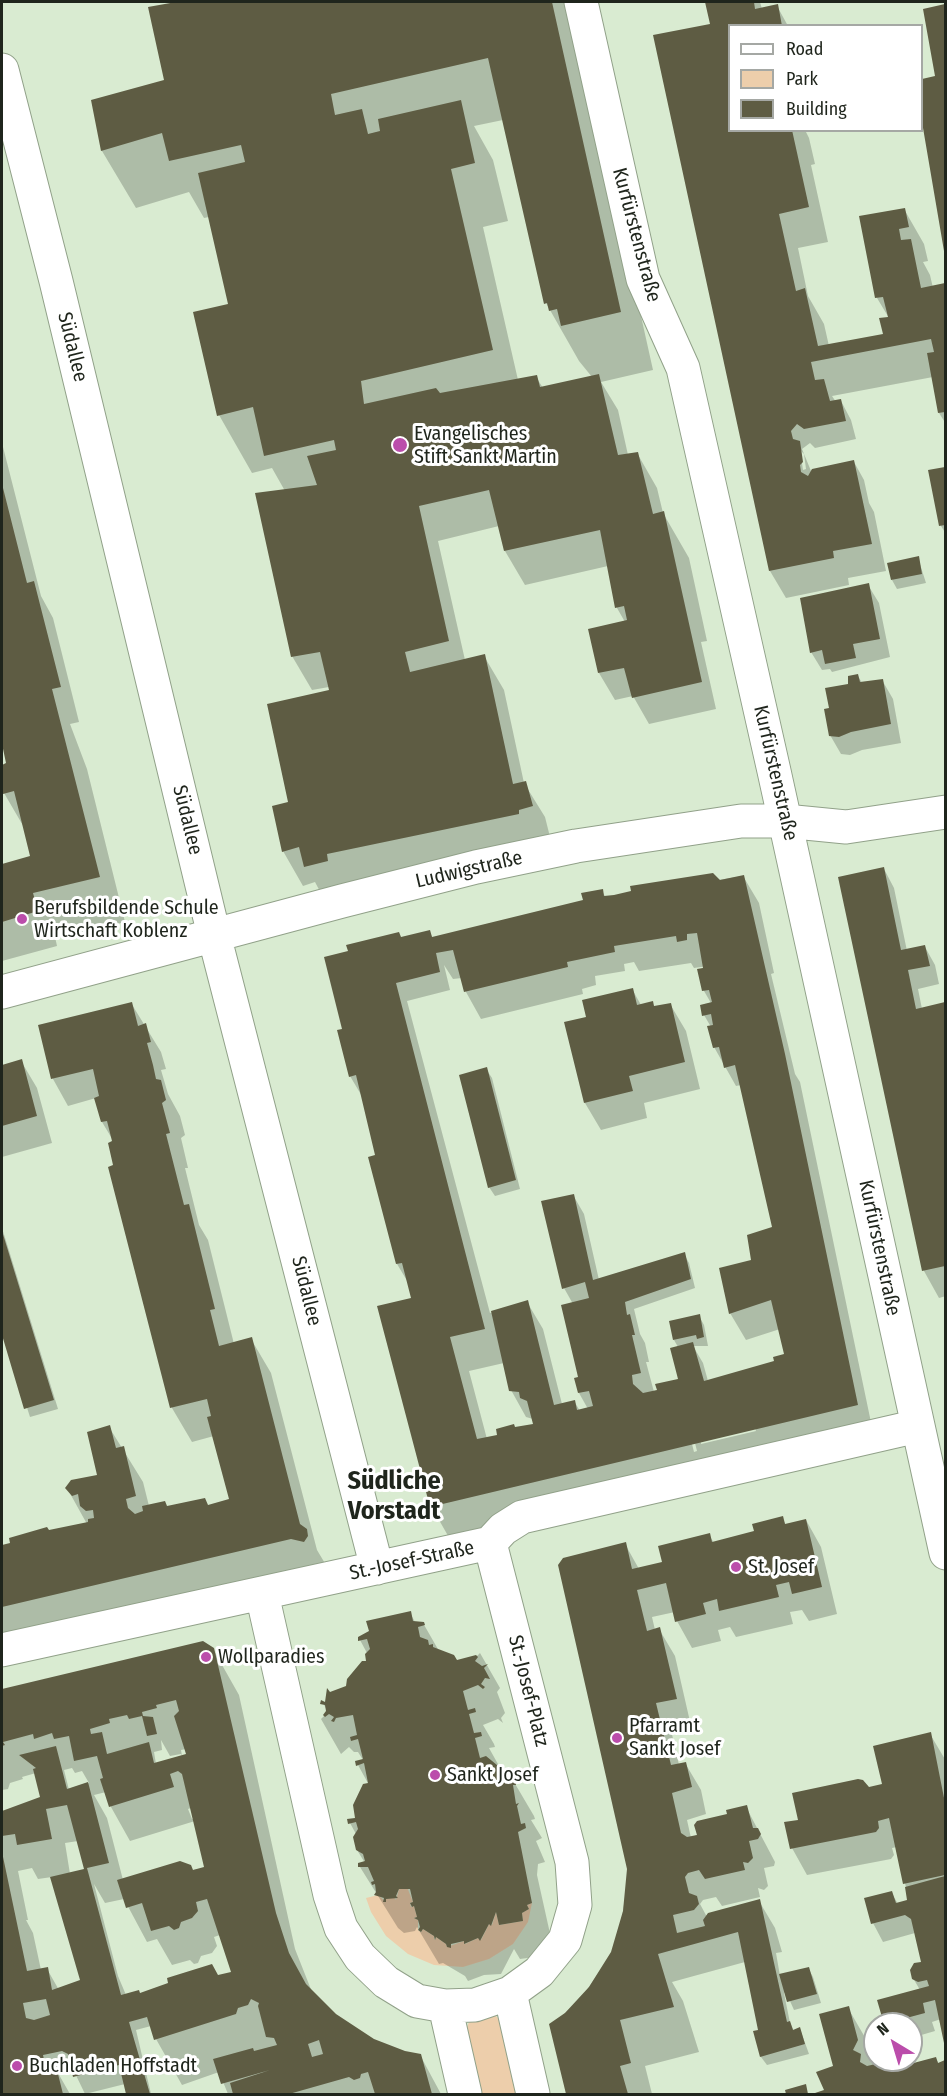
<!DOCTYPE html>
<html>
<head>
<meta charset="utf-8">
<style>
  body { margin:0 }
  #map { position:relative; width:947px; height:2096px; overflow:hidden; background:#d9ebd1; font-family:"Fira Sans Condensed",sans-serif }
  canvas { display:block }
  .frame { position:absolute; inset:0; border:3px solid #1f251c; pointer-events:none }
  .legend { position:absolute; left:728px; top:24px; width:195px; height:108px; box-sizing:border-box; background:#fff; border:2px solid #a5a8a4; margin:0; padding:8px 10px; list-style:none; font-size:18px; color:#1f251c }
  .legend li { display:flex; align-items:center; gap:12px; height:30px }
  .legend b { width:30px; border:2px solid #a5a8a4 }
  .north { position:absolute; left:863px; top:2012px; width:60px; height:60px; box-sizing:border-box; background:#fff; border:2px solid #a5a8a4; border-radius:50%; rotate:322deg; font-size:16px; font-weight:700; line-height:24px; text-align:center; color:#1f251c }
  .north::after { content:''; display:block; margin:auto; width:21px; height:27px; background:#bb4dab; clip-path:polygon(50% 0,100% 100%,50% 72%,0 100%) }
</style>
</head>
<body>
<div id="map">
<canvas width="947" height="2096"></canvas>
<div class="frame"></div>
<ul class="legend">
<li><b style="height:8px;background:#fff"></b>Road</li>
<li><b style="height:16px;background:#edceab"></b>Park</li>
<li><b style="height:16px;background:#5e5c43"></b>Building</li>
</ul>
<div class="north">N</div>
</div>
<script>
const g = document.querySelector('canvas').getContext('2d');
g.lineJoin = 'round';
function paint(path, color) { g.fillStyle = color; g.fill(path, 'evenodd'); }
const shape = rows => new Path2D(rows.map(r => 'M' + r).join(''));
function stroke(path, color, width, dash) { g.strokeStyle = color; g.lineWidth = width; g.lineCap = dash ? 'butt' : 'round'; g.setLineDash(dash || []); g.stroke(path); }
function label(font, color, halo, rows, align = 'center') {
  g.font = font + ' "Fira Sans Condensed",sans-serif'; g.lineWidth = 6; g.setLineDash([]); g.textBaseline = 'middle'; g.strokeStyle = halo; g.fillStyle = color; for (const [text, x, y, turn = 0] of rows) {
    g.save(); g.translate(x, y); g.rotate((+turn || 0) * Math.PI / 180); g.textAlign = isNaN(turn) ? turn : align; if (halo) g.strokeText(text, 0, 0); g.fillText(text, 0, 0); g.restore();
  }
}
paint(shape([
  [407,1887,413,1902,410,1903,411,1907,414,1906,417,1917,414,1918,418,1920,418,1930,421,1932,423,1929,434,1936,434,1940,436,1937,446,1944,447,1947,464,1941,465,1944,478,1938,481,1940,489,1924,492,1925,496,1912,499,1925,523,1921,522,1913,529,1909,527,1905,532,1903,528,1922,513,1944,489,1959,463,1967,434,1965,408,1954,386,1936,371,1912,366,1898,378,1895,386,1902,386,1899,394,1897,396,1900,399,1889],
  [492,2012,501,2021,518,2094,480,2094,466,2029,471,2018]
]), '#edceab');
paint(shape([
  [184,2,571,2,653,370,601,382,618,410,628,455,637,453,657,488,663,513,689,558,707,641,701,642,716,709,649,724,633,696,615,700,599,673,625,622,617,608,608,566,525,585,505,551,499,526,438,541,465,660,484,656,504,690,524,783,545,817,551,841,325,901,315,882,303,886,283,851,290,803,330,691,329,687,312,690,292,656,285,491,272,468,252,473,219,415,229,305,209,217,204,218,189,192,136,208,102,151,93,101,166,81,150,9],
  [503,120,546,303,579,361,592,377,543,388,536,377,518,380,483,227,508,221,493,160,474,126],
  [707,2,760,2,762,9,777,6,788,26,730,26,730,130,805,130,809,138,815,164,811,165,828,242,798,248,808,296,824,324,829,346,884,335,889,318,877,298,904,209,924,244,928,261,923,262,930,275,933,288,946,285,946,424,939,413,933,377,832,396,836,402,841,401,851,420,856,439,815,448,810,443,802,449,811,471,854,462,864,480,869,503,874,512,886,571,848,578,849,585,786,598,770,571,738,420,712,25],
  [800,450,804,454,806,469,803,470],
  [946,6,946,252,922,114,922,80,938,77,924,10],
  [2,443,41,596,53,618,79,722,70,724,87,769,125,922,61,938,52,923,57,946,2,961,2,866,32,858,25,829,4,793,2,782,2,766,8,765,2,738],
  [946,468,946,534,941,526,930,472],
  [918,558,926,583,897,589,892,580],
  [868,585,879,603,890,657,832,672,830,669,822,670,811,652],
  [858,676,862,683,882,680,893,699,901,743,862,750,850,755,841,754,830,735,831,709],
  [884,869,894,888,907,951,925,947,935,965,939,984,918,989,922,1009,946,1005,946,1296,939,1298,924,1271,894,1136],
  [743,876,759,903,774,973,771,974,795,1074,800,1082,873,1432,451,1541,431,1506,413,1299,409,1284,397,1264,370,1158,377,1156,363,1098,350,1076,344,1030,401,938,429,932,433,938,584,901,602,891,606,898],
  [634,962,639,971,691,963,694,968,708,966,699,970,704,991,711,1003,704,1015,711,1027,714,1047,736,1086,741,1085,774,1228,753,1261,730,1313,746,1340,780,1329,786,1355,776,1362,708,1381,703,1363,693,1346,708,1346,704,1325,699,1316,674,1340,678,1347,681,1387,654,1392,646,1362,649,1362,645,1343,640,1334,634,1309,695,1288,689,1263,684,1254,599,1280,584,1214,573,1195,564,1288,573,1304,580,1378,576,1379,579,1393,588,1409,580,1411,574,1401,562,1404,543,1329,527,1302,490,1313,407,1001,450,990,444,965,453,979,462,978,466,992,481,1019,583,994,582,989,596,985,595,976,625,971,624,964],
  [504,1363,511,1390,526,1417,533,1419,535,1425,487,1439,469,1371],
  [683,1408,686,1408,697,1451,694,1452],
  [755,1428,756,1431,701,1444,701,1441],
  [632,989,641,1005,652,1003,655,1008,670,1004,686,1031,700,1089,644,1103,647,1118,601,1130,585,1103,588,1018],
  [131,1003,161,1052,166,1069,161,1070,168,1094,180,1116,185,1135,181,1138,188,1168,185,1168,199,1225,208,1240,234,1344,251,1339,271,1373,317,1550,326,1565,2,1658,2,1546,87,1524,67,1488,99,1476,109,1427,143,1482,149,1506,209,1506,231,1500,214,1436,192,1442,172,1408,110,1168,115,1166,114,1142,102,1122,96,1098,68,1106,53,1079,40,1026],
  [21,1061,37,1088,52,1143,2,1157,2,1067],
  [486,1069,492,1078,520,1189,495,1196,489,1187],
  [2,1228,58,1409,30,1417,2,1330],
  [782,1518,786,1525,806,1520,821,1547,837,1614,809,1621,802,1610,790,1612,793,1624,736,1637,730,1627,718,1630,721,1641,692,1648,677,1621,675,1612,652,1617,655,1630,659,1629,675,1656,691,1726,671,1730,679,1765,685,1763,701,1790,706,1814,687,1820,691,1838,746,1807,775,1862,774,1866,764,1868,768,1886,764,1890,758,1888,760,1897,722,1906,716,1897,703,1900,700,1904,707,1917,759,1901,775,1928,782,1952,776,1953,780,1976,808,1968,813,1977,821,2003,794,2010,786,1992,784,1993,790,2023,794,2031,800,2029,809,2054,767,2065,761,2057,759,2031,745,1962,672,1982,683,2001,699,2052,645,2066,652,2094,567,2094,551,2025,580,2000,612,1953,620,1932,629,1869,625,1544,639,1569,663,1563,709,1535,714,1543,755,1532],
  [410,1613,415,1622,423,1623,439,1651,457,1662,474,1659,480,1653,500,1688,497,1692,505,1713,501,1718,503,1723,498,1719,483,1725,494,1744,495,1747,489,1748,508,1782,514,1782,534,1816,535,1819,531,1820,542,1838,536,1841,545,1862,538,1864,537,1875,551,1938,542,1956,520,1959,514,1949,501,1974,484,1975,468,1981,465,1976,443,1963,439,1964,417,1927,415,1931,404,1933,398,1928,360,1867,365,1863,357,1850,356,1834,350,1823,356,1819,369,1785,358,1765,363,1760,358,1752,354,1752,349,1747,341,1754,321,1719,328,1712,323,1703,326,1703,347,1687,368,1662,367,1653,360,1640],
  [203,1643,213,1649,239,1695,295,1949,312,1992,335,2015,373,2040,405,2052,420,2055,441,2094,228,2094,219,2072,182,2085,156,2039,151,2026,136,2030,151,2094,127,2094,125,2084,85,2094,73,2069,58,2073,70,2094,2,2094,2,1812,41,1798,36,1773,22,1777,23,1779,10,1783,8,1789,2,1790,2,1691],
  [161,1740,170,1756,181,1754,182,1756,156,1764,154,1752,162,1750],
  [186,1749,188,1754,182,1756,181,1750],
  [72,1768,75,1773,82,1771,89,1783,69,1790,64,1770],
  [106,1792,111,1807,130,1841,195,1821,206,1868,123,1880,107,1818,94,1795],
  [191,1808,194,1819,192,1819,188,1809],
  [78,1841,85,1870,70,1874,65,1843],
  [32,1868,38,1879,52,1877,82,1981,59,1990,47,1969,41,1970,33,1933,26,1920,28,1920,18,1871],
  [94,1884,105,1903,124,1899,147,1942,157,1939,172,1965,190,1960,194,1964,198,1963,201,1956,212,1953,217,1946,214,1937,220,1935,233,1973,140,1995,126,1995,118,1976],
  [930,1734,946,1761,946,2041,941,2019,932,2022,935,2031,911,2038,911,2024,885,2024,879,2001,920,1990,913,1978,923,1963,915,1933,883,1942,873,1923,891,1892,898,1904,909,1901,897,1847,892,1848,894,1855,891,1859,807,1875,792,1848,799,1821,869,1788,884,1785],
  [848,2008,874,2053,877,2065,892,2062,897,2069,936,2059,939,2064,946,2062,946,2094,815,2094,826,2091,836,2074]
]), '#0003');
paint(shape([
  [176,2,552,2,621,312,561,326,557,309,549,311,547,303,544,304,488,58,331,94,335,115,362,109,368,134,380,131,378,119,461,100,475,163,451,169,493,350,361,381,364,404,436,388,440,393,537,375,540,387,599,374,618,455,638,452,653,514,664,511,702,682,632,698,624,668,598,673,588,629,627,620,624,606,615,608,600,530,504,551,489,490,419,506,449,641,405,652,410,672,485,654,513,784,526,781,533,806,519,810,519,814,327,854,328,861,304,867,299,847,282,852,272,806,288,802,267,704,329,690,320,652,291,657,255,493,317,485,307,456,336,450,334,440,264,456,253,407,217,416,193,312,228,304,198,173,245,162,241,145,169,161,162,133,101,151,91,100,164,80,148,7],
  [705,2,754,2,755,9,778,4,782,26,729,26,729,130,792,130,809,207,779,214,796,291,805,288,818,346,883,334,879,318,888,317,883,297,875,298,859,216,905,208,909,227,899,229,901,240,911,239,921,288,945,283,945,412,938,413,927,353,934,352,931,339,811,362,815,380,824,379,830,401,841,399,846,421,804,429,797,424,791,431,793,439,800,441,803,462,800,465,801,472,808,476,812,469,854,460,872,544,833,551,834,558,769,571,653,35,710,24],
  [945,4,945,251,944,251,922,122,922,79,935,76,923,9],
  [945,467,945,525,939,526,928,470],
  [2,484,27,583,34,581,61,687,52,689,100,877,33,893,38,911,2,922,2,864,30,856,14,791,3,794,2,788,2,765,6,763,2,744],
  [919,556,922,574,891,580,887,563],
  [869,583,880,639,853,644,856,658,825,664,822,650,810,653,800,598],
  [858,674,860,682,883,679,891,724,851,732,839,737,829,736,824,709,829,708,825,688,848,684,848,676],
  [884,867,901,950,925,945,930,966,908,970,916,1009,945,1002,945,1266,922,1271,838,877],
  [713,873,720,880,744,875,785,1054,858,1405,430,1507,377,1306,411,1298,402,1263,396,1264,368,1157,375,1155,356,1075,349,1077,337,1030,342,1029,324,957,348,951,346,945,399,932,401,937,430,930,432,937,583,900,581,893,603,889,604,896,614,895,631,891,630,886],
  [697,933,703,968,697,969,702,991,709,990,712,1002,700,1005,702,1016,711,1014,713,1025,707,1026,713,1048,719,1047,724,1068,735,1065,772,1227,747,1235,751,1260,719,1268,729,1314,771,1300,784,1354,773,1357,774,1361,704,1381,693,1342,670,1348,678,1379,655,1384,657,1390,643,1393,633,1384,632,1375,641,1373,632,1335,635,1335,630,1314,627,1315,625,1302,691,1279,685,1252,593,1280,574,1194,541,1201,562,1289,585,1282,589,1298,561,1305,578,1377,574,1378,578,1393,589,1391,593,1406,577,1410,575,1400,554,1405,528,1300,491,1311,509,1391,519,1392,520,1398,527,1401,533,1424,515,1427,514,1424,496,1429,497,1435,477,1439,450,1337,485,1329,396,983,440,972,436,953,453,950,464,992,568,967,567,962,615,952,614,946,676,936,677,942,687,940,687,934],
  [633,988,637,1005,653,1001,654,1006,671,1003,685,1062,629,1076,633,1091,584,1103,564,1022,586,1017,582,1000],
  [132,1002,138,1026,146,1023,151,1042,147,1043,153,1065,156,1079,161,1080,166,1100,162,1103,170,1133,166,1134,184,1205,189,1204,215,1309,210,1310,219,1346,252,1337,300,1524,307,1529,308,1536,304,1542,291,1539,2,1607,2,1545,10,1543,9,1538,47,1527,49,1530,88,1522,88,1519,94,1518,93,1510,86,1511,80,1506,78,1494,72,1496,65,1488,71,1480,97,1475,87,1432,110,1425,116,1448,124,1446,136,1496,126,1499,128,1508,135,1514,143,1511,142,1506,165,1501,167,1506,205,1498,208,1505,229,1499,207,1417,211,1416,207,1399,170,1408,108,1167,113,1165,108,1143,112,1141,107,1121,101,1122,94,1098,99,1096,93,1069,51,1079,38,1025],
  [22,1059,37,1116,2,1126,2,1065],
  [487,1067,516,1180,488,1188,459,1075],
  [2,1231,54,1400,24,1409,2,1335],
  [700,1314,704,1337,697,1339,696,1335,673,1340,669,1321],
  [783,1516,785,1524,806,1519,822,1587,792,1594,789,1582,776,1585,779,1597,719,1611,717,1599,703,1603,706,1614,675,1622,666,1583,637,1590,647,1631,660,1627,677,1699,656,1703,671,1765,686,1762,692,1787,672,1793,681,1833,687,1837,697,1835,694,1825,697,1821,727,1814,726,1810,747,1805,753,1828,758,1828,761,1834,758,1839,749,1841,753,1858,748,1863,743,1862,745,1870,705,1879,699,1870,688,1873,685,1877,689,1893,697,1896,699,1904,694,1910,673,1915,677,1933,705,1926,703,1920,708,1913,760,1899,787,2022,790,2021,793,2030,800,2027,805,2044,760,2057,753,2031,758,2030,738,1932,658,1954,674,2007,620,2020,631,2063,620,2066,628,2094,566,2094,549,2024,565,2013,589,1987,611,1952,623,1911,627,1869,558,1565,563,1558,626,1542,632,1569,662,1562,658,1546,710,1533,712,1542,754,1531,752,1524],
  [411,1611,413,1621,424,1622,425,1625,418,1627,420,1637,428,1640,429,1645,433,1644,433,1647,454,1655,457,1660,476,1655,478,1657,475,1661,482,1666,488,1664,484,1668,490,1679,485,1678,481,1684,485,1687,483,1689,478,1685,463,1691,468,1710,475,1708,476,1712,469,1714,474,1733,481,1732,482,1736,475,1738,480,1758,486,1756,503,1770,506,1781,515,1780,516,1785,513,1785,516,1804,519,1803,517,1806,521,1824,525,1823,526,1828,518,1832,532,1903,527,1905,529,1909,522,1913,523,1921,499,1925,496,1912,491,1926,489,1924,480,1941,478,1938,464,1944,464,1941,451,1944,451,1948,447,1947,446,1944,436,1937,435,1940,434,1936,423,1929,421,1932,418,1930,420,1927,418,1920,414,1918,417,1917,414,1906,412,1907,410,1903,413,1902,410,1889,399,1889,396,1896,398,1898,386,1899,386,1902,383,1902,384,1898,374,1895,376,1892,375,1884,372,1885,371,1882,374,1881,368,1867,358,1867,358,1863,365,1861,363,1854,356,1850,353,1837,358,1829,356,1822,348,1824,347,1819,355,1818,353,1805,363,1784,368,1783,364,1763,356,1766,355,1761,363,1759,358,1739,351,1741,350,1737,357,1735,353,1715,336,1718,334,1722,331,1721,334,1717,329,1714,325,1717,323,1715,326,1711,325,1705,320,1704,321,1700,325,1702,327,1688,330,1692,346,1686,347,1679,362,1661,366,1661,365,1654,370,1649,367,1639,358,1641,358,1637,369,1631,366,1621],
  [203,1641,214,1648,276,1913,289,1953,306,1984,336,2014,374,2039,405,2051,421,2054,432,2094,375,2094,368,2072,361,2074,360,2078,354,2080,349,2077,289,2094,233,2094,230,2083,270,2070,221,2084,213,2059,253,2048,254,2051,277,2045,274,2038,266,2037,258,2006,259,2003,251,1999,248,2005,238,2008,236,2014,154,2040,147,2017,129,2022,150,2094,126,2094,119,2065,73,2077,68,2054,62,2051,43,2055,46,2069,56,2066,63,2094,2,2094,2,1852,27,1971,48,1967,52,1990,80,1980,50,1877,84,1869,67,1805,46,1809,52,1839,17,1845,15,1834,2,1836,2,1811,40,1797,33,1769,36,1768,19,1755,56,1746,67,1789,88,1782,109,1863,87,1868,121,1995,139,1990,140,1993,168,1983,167,1978,212,1964,218,1975,231,1972,207,1899,196,1902,198,1911,192,1918,181,1922,179,1928,174,1930,169,1926,151,1931,142,1903,126,1908,117,1880,180,1861,191,1865,193,1870,204,1867,182,1774,178,1771,170,1774,174,1787,109,1807,100,1779,103,1778,97,1756,74,1761,69,1736,54,1739,52,1733,34,1739,33,1734,3,1742,5,1745,2,1746,2,1689],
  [176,1700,179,1711,174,1716,186,1754,154,1763,149,1742,107,1754,102,1732,91,1734,90,1729,110,1723,109,1719,127,1715,129,1719,142,1716,147,1736,157,1734,153,1717,143,1716,142,1712,157,1708,156,1705],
  [46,1999,50,2015,34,2020,26,2018,23,2003],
  [319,2040,323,2054,312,2057,308,2044],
  [931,1732,945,1803,945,1875,903,1884,889,1818,878,1821,879,1828,876,1832,790,1849,784,1822,798,1820,792,1793,858,1779,863,1780,869,1787,882,1784,873,1746],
  [945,1876,945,2043,944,2043,935,2000,923,2003,925,2013,884,2024,877,2000,929,1986,927,1980,918,1982,912,1979,910,1970,914,1963,921,1962,911,1919,905,1915,871,1924,864,1898,892,1891,896,1903,907,1900,905,1887],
  [809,1967,817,1994,787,2002,779,1974],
  [849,2006,858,2040,853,2050,861,2054,860,2062,867,2066,893,2060,895,2068,936,2057,938,2063,945,2060,945,2094,812,2094,824,2090,816,2072,833,2066,819,2014],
  [806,2084,808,2094,786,2094,785,2090]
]), '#5e5c43');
const minor = shape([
  [581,2,643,279,683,368,774,771,946,1553],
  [2,70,56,281,214,935,377,1568],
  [2,992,342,901,476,867,576,846,741,821,785,821,846,827,946,812],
  [262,1594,330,1895,341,1928,360,1957,386,1982,417,2001,445,2006,475,2005,510,1993,539,1972,565,1940,575,1905,572,1862,490,1543],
  [2,1650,490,1543,503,1529,522,1517,918,1426],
  [510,1993,533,2094],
  [445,2006,465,2094]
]);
stroke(minor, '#91a189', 35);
stroke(minor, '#fff', 33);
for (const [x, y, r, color] of [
  [400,445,8,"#bb4dab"],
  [22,919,6,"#bb4dab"],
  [736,1567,6,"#bb4dab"],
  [206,1657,6,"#bb4dab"],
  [617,1738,6,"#bb4dab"],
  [435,1775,6,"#bb4dab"],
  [17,2066,6,"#bb4dab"]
]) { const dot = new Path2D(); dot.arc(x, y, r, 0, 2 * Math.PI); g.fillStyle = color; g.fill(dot); stroke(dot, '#fff', 2); }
label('20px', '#1f251c', '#fff', [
  ["Kurfürstenstraße",636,235,75],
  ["Südallee",72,347,76],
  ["Kurfürstenstraße",775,773,77],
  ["Südallee",187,820,76],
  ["Ludwigstraße",469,870,-13],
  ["Kurfürstenstraße",879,1248,78],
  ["Südallee",306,1291,76],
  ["St.-Josef-Straße",412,1561,-12],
  ["St.-Josef-Platz",528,1691,76]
]);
label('20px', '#1f251c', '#fff', [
  ["Evangelisches",414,434],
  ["Stift Sankt Martin",414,457],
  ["Berufsbildende Schule",34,908],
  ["Wirtschaft Koblenz",34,931],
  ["St. Josef",748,1567],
  ["Wollparadies",218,1657],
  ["Pfarramt",629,1726],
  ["Sankt Josef",629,1749],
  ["Sankt Josef",447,1775],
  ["Buchladen Hoffstadt",29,2066]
], 'left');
label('bold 26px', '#1f251c', '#fff', [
  ["Südliche",394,1482],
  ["Vorstadt",394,1512]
]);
</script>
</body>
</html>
